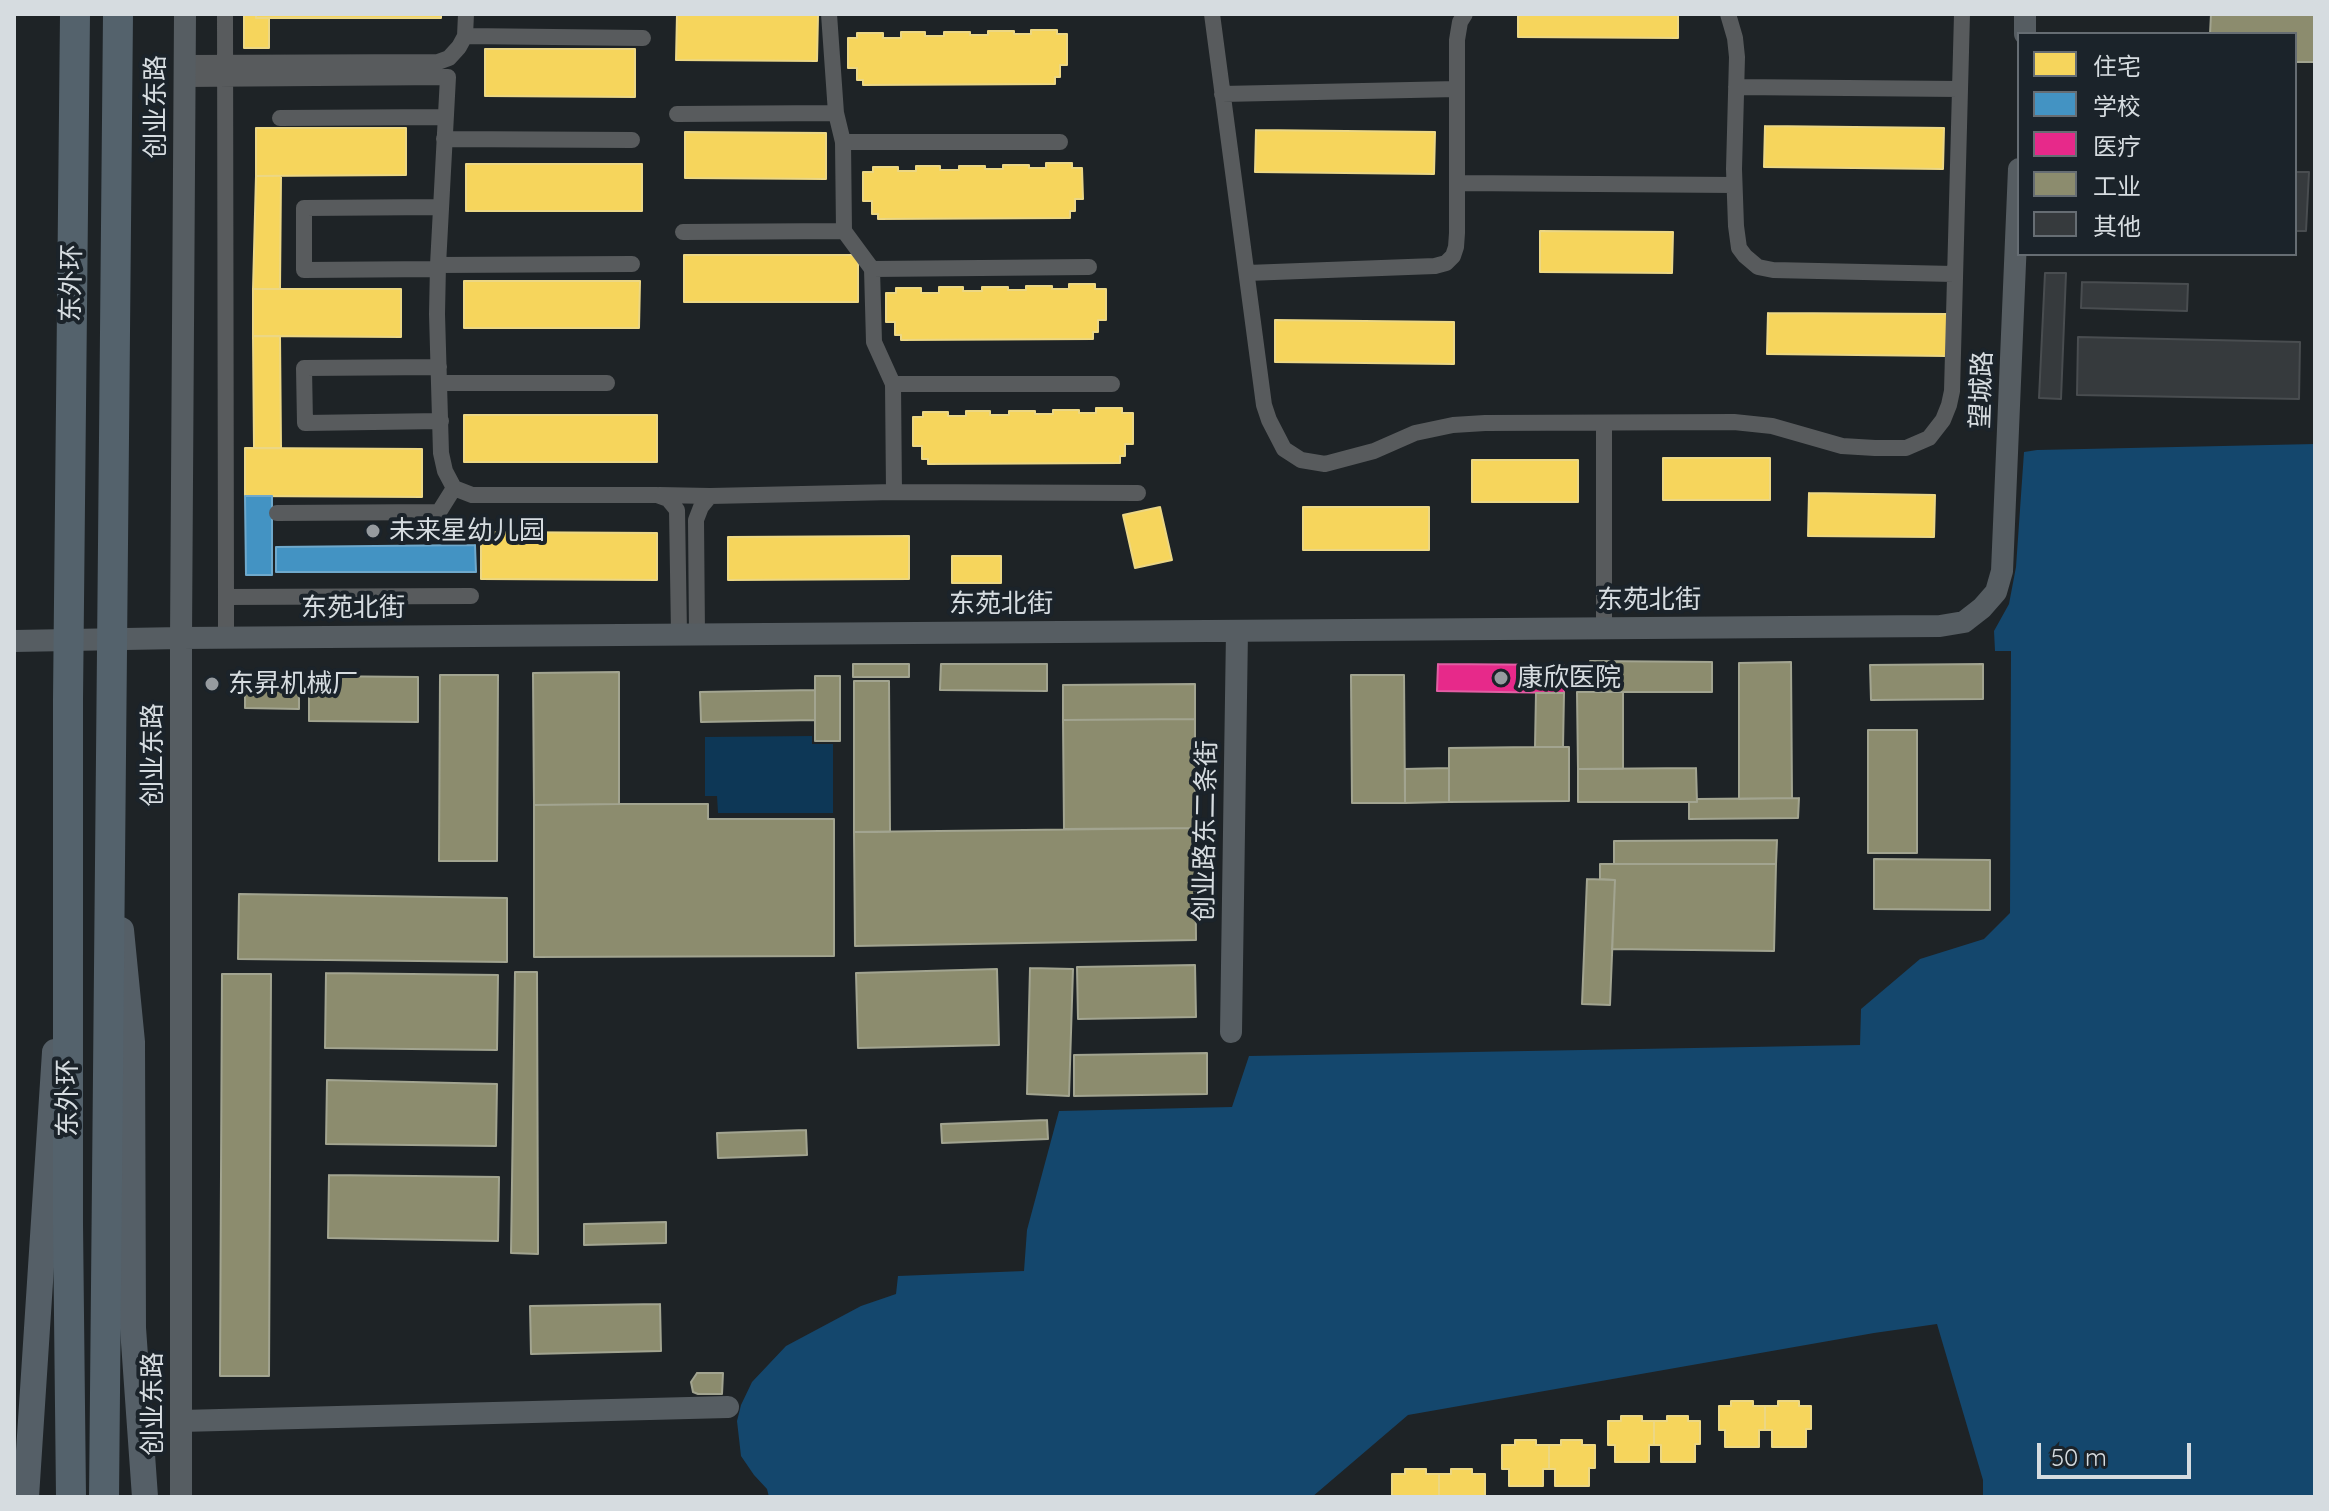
<!DOCTYPE html>
<html>
<head>
<meta charset="utf-8">
<style>
  body { margin:0 }
  #map { position:relative; width:2329px; height:1511px; overflow:hidden; background:#1e2326; font-family:Quicksand,"Noto Sans SC",sans-serif }
  canvas { display:block }
  .frame { position:absolute; inset:0; border:16px solid #d6dce0; pointer-events:none }
  .legend { position:absolute; left:2017px; top:32px; width:280px; height:224px; box-sizing:border-box; background:#1b232a; border:2px solid #666d73; margin:0; padding:10px 14px; list-style:none; font-size:24px; color:#d6dce0 }
  .legend li { display:flex; align-items:center; gap:16px; height:40px }
  .legend b { width:40px; border:2px solid #666d73 }
  .scale { position:absolute; left:2037px; top:1443px; width:154px; height:36px; box-sizing:border-box; border:4px solid #d6dce0; border-top:0; padding-left:10px; font-size:24px; line-height:28px; white-space:nowrap; color:#d6dce0; -webkit-text-stroke:6px #1b232a; paint-order:stroke }
</style>
</head>
<body>
<div id="map">
<canvas width="2329" height="1511"></canvas>
<div class="frame"></div>
<ul class="legend">
<li><b style="height:22px;background:#f6d55c"></b>住宅</li>
<li><b style="height:22px;background:#4393c3"></b>学校</li>
<li><b style="height:22px;background:#e7298a"></b>医疗</li>
<li><b style="height:22px;background:#8c8c6e"></b>工业</li>
<li><b style="height:22px;background:#363a3d"></b>其他</li>
</ul>
<div class="scale">50 m</div>
</div>
<script>
const g = document.querySelector('canvas').getContext('2d');
g.lineJoin = 'round';
function paint(path, color) { g.fillStyle = color; g.fill(path, 'evenodd'); }
const shape = rows => new Path2D(rows.map(r => 'M' + r).join(''));
function stroke(path, color, width, dash) { g.strokeStyle = color; g.lineWidth = width; g.lineCap = dash ? 'butt' : 'round'; g.setLineDash(dash || []); g.stroke(path); }
function label(font, color, halo, rows, align = 'center') {
  g.font = font + ' Quicksand,"Noto Sans SC",sans-serif'; g.lineWidth = 8; g.setLineDash([]); g.textBaseline = 'middle'; g.strokeStyle = halo; g.fillStyle = color; for (const [text, x, y, turn = 0] of rows) {
    g.save(); g.translate(x, y); g.rotate((+turn || 0) * Math.PI / 180); g.textAlign = isNaN(turn) ? turn : align; if (halo) g.strokeText(text, 0, 0); g.fillText(text, 0, 0); g.restore();
  }
}
paint(shape([
  [812,736,812,744,833,744,833,813,718,813,717,796,705,796,705,737]
]), '#0d3756');
paint(shape([
  [2315,444,2315,1497,1983,1497,1983,1480,1937,1324,1874,1333,1408,1415,1312,1497,769,1497,767,1489,754,1475,741,1456,737,1421,741,1405,752,1382,786,1346,861,1306,896,1294,898,1276,1024,1271,1027,1230,1059,1111,1232,1107,1249,1056,1860,1045,1861,1009,1920,959,1984,939,2010,913,2011,651,1995,651,1994,631,2009,604,2016,567,2024,452,2037,450]
]), '#14476d');
const homes = shape([
  [244,14,256,14,256,18,269,18,269,48,244,48,244,14],
  [256,14,441,14,441,18,256,18,256,14],
  [677,14,818,15,817,61,676,60,677,14],
  [1518,14,1678,14,1678,38,1518,37,1518,14],
  [1031,30,1057,30,1057,34,1067,34,1067,65,1060,65,1060,77,1055,77,1055,84,863,85,863,80,857,80,857,68,848,68,848,38,857,38,857,33,883,33,883,38,901,38,901,32,925,32,925,36,944,36,944,32,970,32,970,35,988,35,988,31,1014,31,1014,34,1031,34,1031,30],
  [485,49,635,49,635,97,485,96,485,49],
  [1765,126,1944,128,1943,169,1764,167,1765,126],
  [256,128,406,128,406,175,256,176,256,128],
  [1256,130,1435,132,1434,174,1255,172,1256,130],
  [685,132,826,133,826,179,685,178,685,132],
  [1046,163,1072,163,1072,168,1082,168,1083,199,1075,199,1075,211,1070,211,1070,218,878,219,878,214,872,214,872,201,863,201,863,172,873,172,873,167,898,167,898,171,916,171,916,166,940,166,940,170,959,170,959,166,985,166,985,169,1003,169,1003,165,1029,165,1029,168,1046,168,1046,163],
  [466,164,642,164,642,211,466,211,466,164],
  [256,176,281,176,280,289,253,289,256,176],
  [1540,231,1673,232,1672,273,1540,272,1540,231],
  [684,255,858,255,858,302,684,302,684,255],
  [464,281,640,281,639,328,464,328,464,281],
  [1069,284,1095,284,1095,289,1106,289,1106,320,1098,320,1098,332,1093,332,1093,339,901,340,901,335,895,335,895,322,886,322,886,293,896,293,896,288,921,288,921,293,939,293,939,287,963,287,963,291,982,291,982,287,1008,287,1008,290,1026,290,1026,286,1052,286,1052,289,1069,289,1069,284],
  [253,289,401,289,401,337,253,336,253,289],
  [1768,313,1947,314,1946,356,1767,354,1768,313],
  [1275,320,1454,322,1454,364,1275,362,1275,320],
  [253,336,280,336,281,448,254,448,253,336],
  [1096,408,1122,408,1122,413,1133,413,1133,444,1125,444,1125,456,1120,456,1120,463,928,464,928,459,922,459,922,446,913,446,913,417,923,417,923,412,948,412,948,416,966,416,966,411,990,411,990,415,1009,415,1009,411,1035,411,1035,414,1053,414,1053,410,1079,410,1079,413,1096,413,1096,408],
  [464,415,657,415,657,462,464,462,464,415],
  [245,448,422,449,422,497,245,496,245,448],
  [1663,458,1770,458,1770,500,1663,500,1663,458],
  [1472,460,1578,460,1578,502,1472,502,1472,460],
  [1809,493,1935,495,1934,537,1808,536,1809,493],
  [1160,507,1172,560,1135,568,1123,515,1160,507],
  [1303,507,1429,507,1429,550,1303,550,1303,507],
  [481,532,657,533,657,580,481,579,481,532],
  [909,536,909,579,728,580,728,537,909,536],
  [952,556,1001,556,1001,583,952,583,952,556],
  [1731,1401,1753,1401,1753,1406,1765,1406,1765,1430,1759,1430,1759,1447,1725,1447,1725,1430,1719,1430,1719,1406,1731,1406,1731,1401],
  [1778,1401,1799,1401,1799,1406,1811,1406,1811,1429,1806,1429,1806,1447,1772,1447,1772,1430,1765,1430,1765,1406,1778,1406,1778,1401],
  [1621,1416,1642,1416,1642,1421,1654,1421,1654,1445,1649,1445,1649,1462,1615,1462,1615,1445,1608,1445,1608,1421,1621,1421,1621,1416],
  [1667,1416,1688,1416,1688,1421,1700,1421,1700,1444,1695,1444,1695,1462,1661,1462,1661,1445,1654,1445,1654,1421,1667,1421,1667,1416],
  [1515,1440,1536,1440,1536,1445,1549,1445,1549,1469,1543,1469,1543,1486,1509,1486,1509,1469,1502,1469,1502,1445,1515,1445,1515,1440],
  [1561,1440,1582,1440,1582,1445,1595,1445,1595,1468,1589,1468,1589,1486,1555,1486,1555,1469,1549,1469,1549,1445,1561,1445,1561,1440],
  [1405,1469,1426,1469,1426,1474,1439,1474,1439,1497,1392,1497,1392,1474,1405,1474,1405,1469],
  [1451,1469,1472,1469,1472,1474,1485,1474,1485,1497,1439,1497,1439,1474,1451,1474,1451,1469]
]);
paint(homes, '#f6d55c');
stroke(homes, '#ecd784', 2);
const schools = shape([
  [245,496,272,496,272,575,246,575,245,496],
  [475,545,476,572,276,572,276,547,475,545]
]);
paint(schools, '#4393c3');
stroke(schools, '#6fa9cc', 2);
const health = shape([
  [1438,664,1564,665,1564,693,1437,691,1438,664]
]);
paint(health, '#e7298a');
stroke(health, '#e25fa4', 2);
const industry = shape([
  [2211,14,2315,14,2315,62,2295,62,2295,34,2210,34,2211,14],
  [1590,661,1712,662,1712,692,1590,692,1590,661],
  [1791,662,1792,798,1739,799,1739,663,1791,662],
  [853,664,909,664,909,677,853,677,853,664],
  [941,664,1047,664,1047,691,940,690,941,664],
  [1983,664,1983,699,1871,700,1870,665,1983,664],
  [619,672,619,804,534,805,533,673,619,672],
  [245,673,299,674,299,709,245,708,245,673],
  [440,675,498,675,497,861,439,861,440,675],
  [1351,675,1404,675,1405,803,1352,803,1351,675],
  [309,676,418,677,418,722,309,721,309,676],
  [815,676,840,676,840,741,815,741,815,676],
  [854,681,889,681,890,832,854,832,854,681],
  [1195,684,1195,719,1063,720,1063,685,1195,684],
  [815,690,815,720,701,722,700,692,815,690],
  [1577,692,1623,692,1623,769,1578,769,1577,692],
  [1536,693,1564,693,1563,747,1535,747,1536,693],
  [1195,719,1195,828,1064,829,1063,720,1195,719],
  [1868,730,1917,730,1917,853,1868,853,1868,730],
  [1535,747,1569,747,1569,801,1449,802,1449,748,1535,747],
  [1449,768,1449,802,1405,803,1405,769,1449,768],
  [1696,768,1697,802,1578,802,1578,769,1696,768],
  [1799,798,1798,818,1689,819,1689,802,1697,802,1697,799,1799,798],
  [619,804,708,804,708,819,834,819,834,956,534,957,534,805,619,804],
  [1195,828,1196,940,855,946,854,832,1195,828],
  [1777,840,1776,864,1614,864,1614,841,1777,840],
  [1874,859,1990,860,1990,910,1874,909,1874,859],
  [1600,864,1776,864,1774,951,1612,949,1615,880,1600,879,1600,864],
  [1587,879,1615,880,1610,1005,1582,1004,1587,879],
  [239,894,507,898,507,962,238,959,239,894],
  [1195,965,1196,1017,1078,1019,1077,967,1195,965],
  [1030,968,1073,969,1069,1096,1027,1094,1030,968],
  [997,969,999,1045,858,1048,856,973,997,969],
  [515,972,537,972,538,1254,511,1253,515,972],
  [326,973,498,975,497,1050,325,1048,326,973],
  [222,974,271,974,269,1376,220,1376,222,974],
  [1207,1053,1207,1094,1074,1096,1074,1055,1207,1053],
  [327,1080,497,1084,496,1146,326,1144,327,1080],
  [1047,1120,1048,1139,942,1143,941,1124,1047,1120],
  [806,1130,807,1155,718,1158,717,1133,806,1130],
  [329,1175,499,1177,498,1241,328,1238,329,1175],
  [666,1222,666,1243,584,1245,584,1224,666,1222],
  [660,1304,661,1351,531,1354,530,1306,660,1304],
  [697,1373,723,1373,722,1394,698,1394,693,1392,691,1382,697,1373]
]);
paint(industry, '#8c8c6e');
stroke(industry, '#a2a490', 2);
const building = shape([
  [2295,172,2309,172,2306,231,2295,231,2295,172],
  [2045,273,2066,273,2061,399,2039,398,2045,273],
  [2082,282,2188,284,2187,311,2081,308,2082,282],
  [2078,337,2300,342,2299,399,2077,395,2078,337]
]);
paint(building, '#363a3d');
stroke(building, '#494d50', 2);
stroke(shape([
  [225,14,226,597,471,596],
  [1212,14,1264,405,1269,420,1284,449,1301,460,1325,464,1374,451,1415,433,1453,425,1485,423,1734,422,1772,426,1842,446,1875,448,1906,448,1929,438,1943,420,1949,405,1952,391,1962,14],
  [1728,14,1735,38,1737,57,1734,169,1736,226,1739,248,1745,256,1758,267,1773,270,1954,274],
  [465,36,643,38],
  [185,63,438,62,449,58,459,47,465,36,466,14],
  [184,79,448,77,438,265,437,314,441,453,445,471,454,488,472,495,657,495,668,499,677,510,679,634],
  [1736,87,1959,89],
  [1222,94,1457,89],
  [677,114,836,113],
  [280,118,445,117],
  [444,139,632,140],
  [843,142,1060,142],
  [1457,183,1734,185],
  [683,232,844,231],
  [438,265,632,264],
  [438,269,304,270,304,208,441,207],
  [872,269,1089,267],
  [1247,273,1435,266,1446,263,1453,256,1456,247,1457,233,1457,40,1460,22,1465,14],
  [439,367,304,368,305,423,441,421],
  [440,383,607,383],
  [893,384,1112,384],
  [1604,423,1604,628],
  [894,492,1138,493],
  [659,495,710,496],
  [277,513,439,512,454,488],
  [697,634,696,520,701,507,710,496,894,492,893,384,874,342,872,269,844,231,843,142,836,113,829,14],
  [226,637,226,597]
]), '#585b5d', 16);
stroke(shape([
  [2025,34,2025,14],
  [14,641,181,638,1940,626,1964,622,1982,608,1996,592,2002,571,2019,169],
  [1231,1032,1237,631],
  [181,1421,728,1407],
  [181,1497,181,638,185,14]
]), '#565d62', 22);
stroke(shape([
  [121,930,132,1042,133,1328,145,1497],
  [26,1497,55,1052]
]), '#555f67', 26);
stroke(shape([
  [71,1497,68,1224,68,699,75,14],
  [104,1497,118,14]
]), '#54626c', 30);
for (const [x, y, r, color] of [
  [373,531,8,"#969b9f"],
  [1501,678,8,"#969b9f"],
  [212,684,8,"#969b9f"]
]) { const dot = new Path2D(); dot.arc(x, y, r, 0, 2 * Math.PI); g.fillStyle = color; g.fill(dot); stroke(dot, '#1b232a', 3); }
label('26px', '#d6dce0', '#1b232a', [
  ["创业东路",156,107,-90],
  ["东外环",72,283,-89],
  ["望城路",1982,390,-88],
  ["东苑北街",1649,600],
  ["东苑北街",1001,604],
  ["东苑北街",353,608],
  ["创业东路",153,755,-90],
  ["创业路东二条街",1206,831,-89],
  ["东外环",68,1098,-90],
  ["创业东路",153,1404,-90]
]);
label('26px', '#d6dce0', '#1b232a', [
  ["未来星幼儿园",389,531],
  ["康欣医院",1517,678],
  ["东昇机械厂",228,684]
], 'left');
</script>
</body>
</html>
